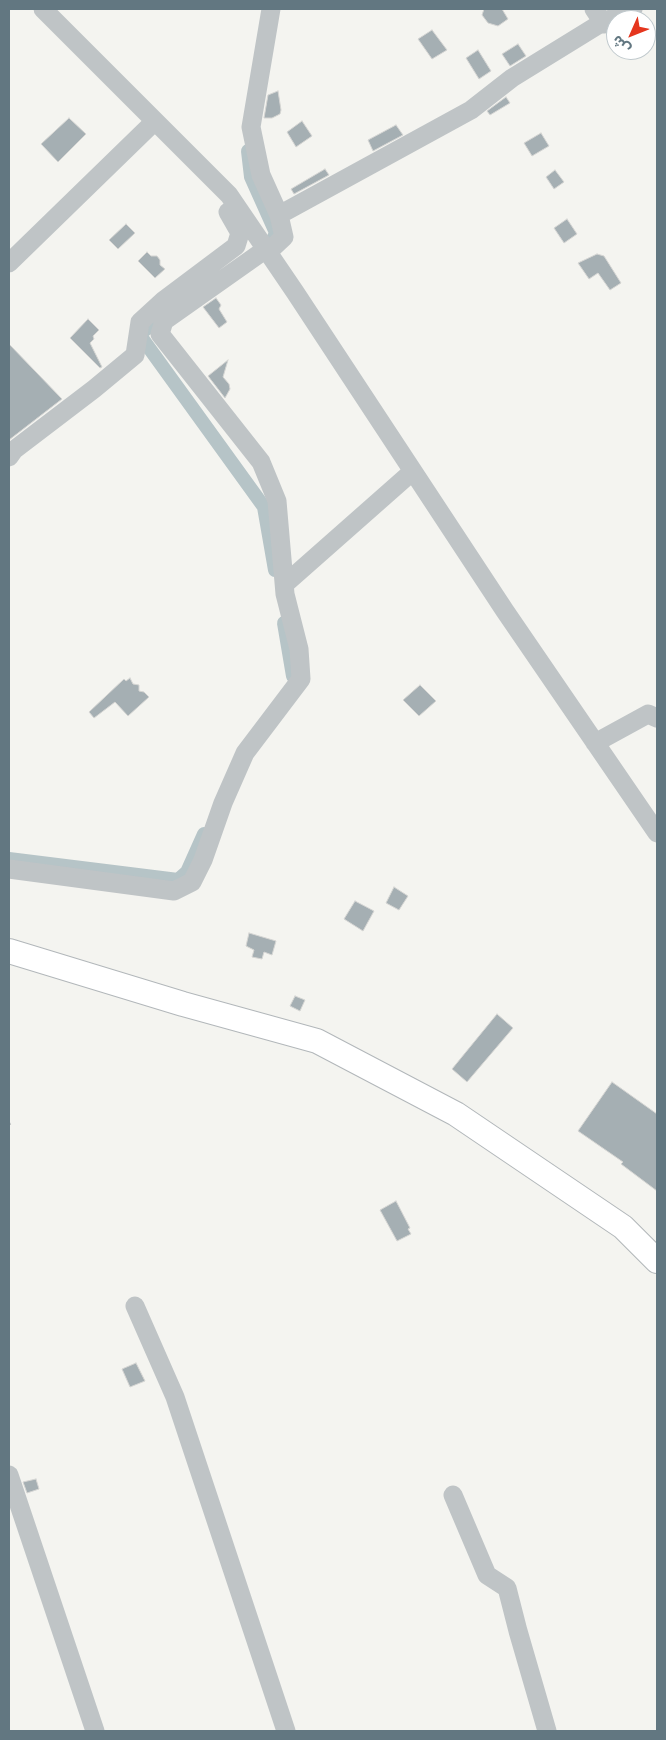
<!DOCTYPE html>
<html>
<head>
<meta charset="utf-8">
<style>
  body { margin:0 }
  #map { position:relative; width:666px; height:1740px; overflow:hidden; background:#f4f4f0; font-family:"Roboto Condensed","Noto Sans Arabic",sans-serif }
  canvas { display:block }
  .frame { position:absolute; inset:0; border:10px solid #627781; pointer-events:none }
  .north { position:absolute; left:606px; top:10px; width:50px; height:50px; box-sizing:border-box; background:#fff; border:1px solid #c0c9cd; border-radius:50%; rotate:226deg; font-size:14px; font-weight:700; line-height:20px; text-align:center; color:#627781 }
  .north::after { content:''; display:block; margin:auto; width:18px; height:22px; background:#e5361e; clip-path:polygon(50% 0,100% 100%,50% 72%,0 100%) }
</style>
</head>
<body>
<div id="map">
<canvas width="666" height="1740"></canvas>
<div class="frame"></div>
<div class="north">ش</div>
</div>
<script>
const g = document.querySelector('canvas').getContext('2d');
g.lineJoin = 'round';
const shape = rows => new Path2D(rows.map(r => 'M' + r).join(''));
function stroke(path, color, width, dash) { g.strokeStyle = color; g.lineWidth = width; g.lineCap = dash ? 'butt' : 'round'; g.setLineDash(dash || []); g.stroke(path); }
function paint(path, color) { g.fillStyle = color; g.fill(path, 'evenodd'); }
stroke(shape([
  [248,151,251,177,277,235,274,237],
  [167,314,139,334,264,507,275,570],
  [284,623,293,676],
  [9,859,178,880,187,872,204,834]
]), '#b6c4c7', 14);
const building = shape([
  [484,9,502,9,508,19,498,26,488,23,482,15,484,9],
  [432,30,447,50,432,59,418,39,432,30],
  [518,44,526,56,510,66,502,54,518,44],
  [478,50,491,71,479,79,466,58,478,50],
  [278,91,281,110,280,114,272,118,264,118,268,95,278,91],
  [506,97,510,103,490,115,487,111,506,97],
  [69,118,86,134,58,162,41,144,69,118],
  [302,121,312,136,296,147,287,132,302,121],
  [396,125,403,135,373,151,368,140,396,125],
  [541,133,549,146,532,156,524,143,541,133],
  [325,169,329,175,294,194,291,189,325,169],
  [555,170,564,182,554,189,546,177,555,170],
  [567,219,577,234,564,243,554,228,567,219],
  [126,224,135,233,118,249,109,240,126,224],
  [147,252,151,256,157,256,160,260,160,265,165,269,155,278,138,261,147,252],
  [597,254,604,256,621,283,610,290,598,273,589,279,578,263,597,254],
  [216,298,221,305,219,309,227,322,219,328,203,307,216,298],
  [88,319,99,330,93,336,94,339,90,343,102,367,100,368,70,338,88,319],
  [9,344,62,399,9,440,9,344],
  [228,360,223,377,229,384,230,389,225,398,208,376,228,360],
  [130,678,133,684,139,685,139,691,144,692,149,697,128,716,115,702,94,718,89,712,124,679,126,681,130,678],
  [420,685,436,701,419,716,403,700,420,685],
  [394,887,408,896,399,910,386,903,394,887],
  [355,901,374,911,363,931,344,919,355,901],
  [249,933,276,941,272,955,264,952,262,959,252,957,254,950,246,946,249,933],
  [295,996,305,1000,300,1011,290,1006,295,996],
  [497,1014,513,1028,467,1082,452,1069,497,1014],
  [612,1082,657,1114,657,1191,621,1164,623,1162,578,1131,612,1082],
  [396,1201,410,1228,408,1229,411,1234,397,1241,380,1210,396,1201],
  [136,1363,145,1381,130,1387,122,1369,136,1363],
  [36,1479,39,1489,27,1493,23,1482,36,1479]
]);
paint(building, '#a5afb3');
stroke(building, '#d5d5d3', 1);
const major = shape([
  [9,951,183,1004,317,1041,456,1114,623,1227,657,1261]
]);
stroke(major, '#b2b7ba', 26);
stroke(shape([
  [9,1123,10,1125]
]), '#b9bcbd', 2.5, [2.5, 2.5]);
stroke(shape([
  [43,9,229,195,295,292,505,611,657,833],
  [271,9,251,127,261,175,279,215],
  [594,9,604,24],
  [268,252,284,237,279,215,471,110,512,78,598,25,633,9],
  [9,263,155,121],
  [9,457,14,450,94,389,135,355,140,322,164,300,236,246,240,233,228,212],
  [285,584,413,471],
  [595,743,648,714,657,718],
  [9,869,174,891,192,882,203,860,223,803,245,753,301,679,299,649,285,594,277,501,261,462,160,334,164,321,266,249],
  [135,1306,175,1397,286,1731],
  [9,1475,95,1731],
  [453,1495,487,1575,507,1588,518,1631,547,1731]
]), '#bfc4c6', 19);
stroke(major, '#fff', 24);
</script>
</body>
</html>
